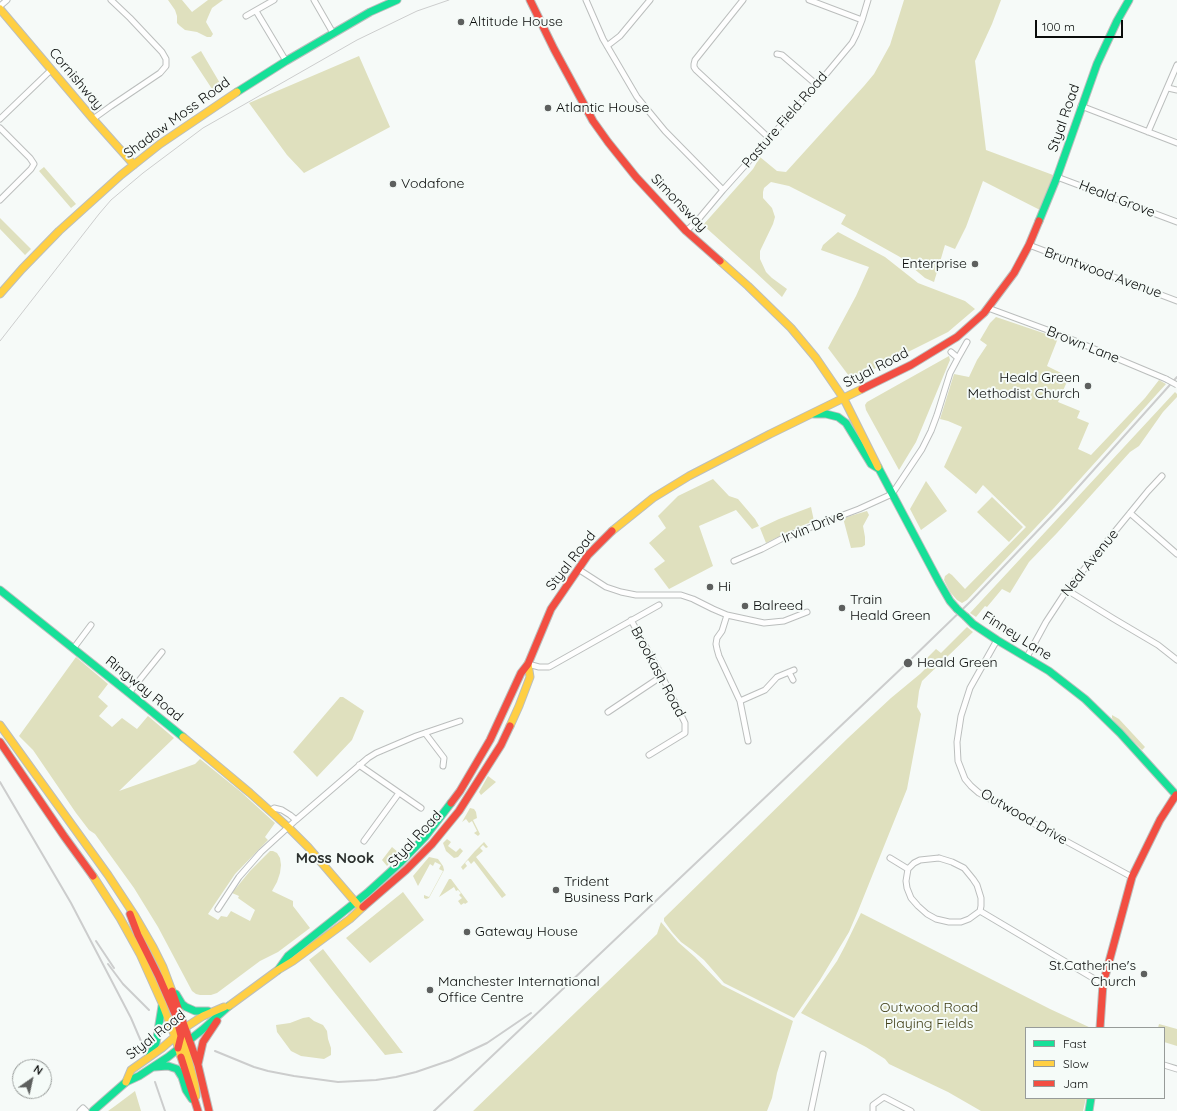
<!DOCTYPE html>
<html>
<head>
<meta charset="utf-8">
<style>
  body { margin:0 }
  #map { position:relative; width:1177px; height:1111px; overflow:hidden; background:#f6faf8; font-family:Quicksand,sans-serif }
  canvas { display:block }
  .legend { position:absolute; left:1025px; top:1027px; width:140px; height:72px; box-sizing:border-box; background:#f5fbf8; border:1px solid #979b99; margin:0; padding:5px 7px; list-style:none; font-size:12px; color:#0a0c0b }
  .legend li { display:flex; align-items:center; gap:8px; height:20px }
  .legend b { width:20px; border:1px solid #979b99 }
  .north { position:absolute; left:12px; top:1059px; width:40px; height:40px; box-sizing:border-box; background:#f5fbf8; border:1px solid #979b99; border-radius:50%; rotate:34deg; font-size:11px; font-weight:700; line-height:16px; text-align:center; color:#0a0c0b }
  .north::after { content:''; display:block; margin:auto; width:14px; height:18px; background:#5d5f5e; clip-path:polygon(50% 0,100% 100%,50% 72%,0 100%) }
  .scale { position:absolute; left:1035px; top:20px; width:88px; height:18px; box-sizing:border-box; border:2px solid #0a0c0b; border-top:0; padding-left:5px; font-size:12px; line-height:14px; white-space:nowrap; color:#0a0c0b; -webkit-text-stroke:3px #f5fbf8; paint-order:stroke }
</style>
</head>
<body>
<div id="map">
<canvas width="1177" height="1111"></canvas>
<ul class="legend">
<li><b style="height:5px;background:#16e098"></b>Fast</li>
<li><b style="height:5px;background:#ffcf43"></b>Slow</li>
<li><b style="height:5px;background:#f24e42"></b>Jam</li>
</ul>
<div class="north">N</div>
<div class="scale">100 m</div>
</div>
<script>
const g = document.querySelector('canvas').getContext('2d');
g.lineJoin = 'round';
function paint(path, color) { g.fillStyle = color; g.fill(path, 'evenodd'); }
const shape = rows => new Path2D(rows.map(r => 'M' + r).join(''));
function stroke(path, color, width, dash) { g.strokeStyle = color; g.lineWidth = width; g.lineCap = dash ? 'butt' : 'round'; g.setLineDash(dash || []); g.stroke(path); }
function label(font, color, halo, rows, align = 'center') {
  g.font = font + ' Quicksand,sans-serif'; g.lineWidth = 4; g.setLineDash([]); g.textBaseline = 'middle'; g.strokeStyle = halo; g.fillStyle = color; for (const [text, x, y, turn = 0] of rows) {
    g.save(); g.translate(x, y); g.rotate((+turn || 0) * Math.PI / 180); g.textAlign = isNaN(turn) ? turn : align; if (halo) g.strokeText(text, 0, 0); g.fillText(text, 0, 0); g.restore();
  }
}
paint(shape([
  [168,0,182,0,192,12,208,0,223,0,212,8,208,17,206,22,213,34,211,37,207,37,197,32,185,30,180,26,177,23,177,16,175,10],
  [904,0,1001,0,992,24,975,61,986,150,1053,175,1040,210,983,181,966,227,955,249,945,245,934,282,925,278,900,257,841,224,846,215,789,186,771,182,764,188,763,192,763,198,772,208,775,217,773,224,760,251,760,259,766,272,772,278,787,289,782,297,753,270,703,225,753,169,760,157,777,171,786,172,864,86,874,74,890,45],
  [201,51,224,90,216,95,191,57],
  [359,56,390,127,304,173,287,155,249,103],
  [44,167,76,204,71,208,39,171],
  [0,218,31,249,25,255,0,229],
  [838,232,885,257,918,283,965,301,975,309,948,332,852,380,828,348,856,296,869,267,821,250,823,245],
  [996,317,1058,338,1047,366,1069,377,1058,402,1080,411,1077,418,1089,423,1078,449,1091,455,1145,398,1159,380,1166,384,1054,508,967,600,962,603,957,600,950,592,944,580,945,576,949,573,952,575,965,589,1026,527,983,485,976,494,944,467,962,427,948,421,940,419,954,374,969,377,977,360,987,345,980,340,990,323],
  [949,356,950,360,916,442,899,470,866,410,865,405,867,402],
  [1175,392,1177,394,1177,397,1163,412,1139,446,1130,452,1057,533,1029,562,1010,593,1002,589,987,607,985,606,976,617,970,613],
  [713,479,729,496,738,499,755,519,759,526,752,529,736,510,699,526,713,566,669,589,654,569,665,561,649,543,666,528,658,516,678,496],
  [926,481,947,511,921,530,910,509],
  [992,497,1023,527,1009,542,977,512],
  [811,507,814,521,801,526,766,543,760,528,779,519],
  [867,511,869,515,863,526,865,537,865,545,862,547,851,548,843,518],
  [967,627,973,632,922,681,919,691,917,707,921,714,907,789,858,911,849,932,820,980,794,1018,724,983,704,960,692,950,681,942,672,932,664,921,664,918,848,738,891,698,920,674,930,664,925,660,936,649,941,653],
  [76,657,108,684,98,697,108,706,99,716,112,727,122,718,137,729,148,716,174,738,119,791,195,764,200,759,241,792,275,823,265,837,268,840,235,874,208,914,218,920,221,916,227,917,231,911,250,921,255,910,238,898,239,896,232,893,250,871,270,851,273,851,277,853,280,858,281,865,280,873,277,882,272,891,293,901,293,906,310,928,278,952,260,961,217,993,211,995,200,995,196,994,192,991,158,927,134,888,95,834,89,830,76,813,33,750,19,736],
  [340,697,343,697,364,711,352,740,317,777,293,752],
  [1112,715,1119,719,1145,747,1142,750,1114,721,1112,718],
  [488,776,496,782,481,795,479,792],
  [470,808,474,809,476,812,477,818,473,820,480,834,478,836,474,833,477,831,472,821,469,823,466,819,462,822],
  [447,839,451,842,448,846,456,852,460,848,463,851,458,857,454,858,446,851,443,843],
  [484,842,488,847,486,848,483,845,480,848,483,851,476,857,506,895,502,898,474,861,471,864,468,860,465,863,467,866,463,870,461,867,475,851],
  [392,847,399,853,387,866,382,860],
  [429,857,438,859,443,866,444,870,443,872,429,898,426,899,424,898,424,895,429,897,443,871,439,869,441,865,435,862,433,866,430,864,418,886,413,876],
  [449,879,451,879,468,902,465,904,464,903,461,905,458,901,462,898,459,895,461,893,458,890,456,891,454,887,439,897],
  [403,892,424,920,370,963,346,938],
  [861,913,1050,1009,1091,1028,1060,1028,1051,1027,1050,1028,1026,1028,1026,1098,1086,1098,1083,1111,981,1111,948,1092,889,1064,885,1059,866,1047,801,1013,837,961,845,946],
  [661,922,678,942,695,957,722,985,793,1021,777,1073,772,1098,767,1111,473,1111,657,934],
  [323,949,403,1053,399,1053,385,1055,334,992,309,960],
  [309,1017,314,1021,323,1025,327,1031,328,1039,331,1048,331,1055,324,1059,301,1056,291,1051,277,1032,276,1025,290,1023,303,1018],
  [1159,1024,1177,1029,1177,1046,1164,1042,1164,1028,1158,1028],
  [135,1091,141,1111,108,1111,115,1106]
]), '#dfe0be');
const street = shape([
  [314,0,333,33],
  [586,0,603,39,637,97,665,131,723,190],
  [743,0,695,60,694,64,694,67,696,70,769,138],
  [809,0,862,20],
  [0,6,7,0],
  [256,11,286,61],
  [246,16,274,0],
  [607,46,620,36,650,0],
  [777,54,782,55,817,85],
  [1168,88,1177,90],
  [1081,106,1177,143],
  [0,119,51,70],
  [93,119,111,106,160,73,166,66,166,59,162,52,130,18,111,0],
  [0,128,30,158,34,164,31,169,0,200],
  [1148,132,1177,65],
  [1057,177,1177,222],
  [686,231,697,221,723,190,817,85,852,43,856,35,862,20,868,0],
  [1029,245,1177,301],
  [988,308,1061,335,1166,379],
  [951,352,958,358,967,342],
  [1130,513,1177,554],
  [734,561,762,549,785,537,859,509,892,494,922,449,931,431,937,415,950,373,958,358],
  [578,569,606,587,621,592,636,595,681,595,693,599,713,609,727,615,764,623,784,621,807,612],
  [1067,590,1114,619,1158,645,1177,660],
  [727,615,722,631,717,638,716,644,717,649,719,656,740,701,748,741],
  [631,620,662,676,685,723,685,733,649,755],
  [997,640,970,688,961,716,957,742,958,761,965,779,971,786,979,793,1040,827,1132,877],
  [73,649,91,625],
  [1027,657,1046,622,1067,590,1148,491,1162,476],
  [528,664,539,667,549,667,659,605],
  [789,672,793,680],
  [129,693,162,652],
  [740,701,765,690,777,677,794,670],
  [608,712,662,676],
  [425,733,444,758,443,766],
  [359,765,421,808],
  [270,811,274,808,282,810,290,815,296,820],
  [364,841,399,793],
  [890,858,908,869],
  [939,858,952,862,964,868,973,879,977,885,981,898,981,906,980,911,969,919,961,922,949,922,936,919,927,914,918,906,911,898,907,888,906,881,908,869,914,863,920,860,939,858],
  [218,909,239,877,261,852,296,820,368,758,376,753,416,736,460,721],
  [980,911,1103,984],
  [1164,1065,1177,1069],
  [80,1111,83,1108,86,1111],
  [811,1111,823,1054],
  [873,1111,873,1105,884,1097,911,1111]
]);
const fast = shape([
  [237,92,286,61,370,12,397,0],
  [1039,221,1057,177,1097,64,1117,21,1129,0],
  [814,414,826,414,838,417,846,423,871,464,879,469],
  [878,467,939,582,950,601,957,609],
  [0,590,129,693,183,737],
  [966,617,973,624,997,640,1049,671,1085,699,1120,733,1177,796],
  [278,970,288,956,367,893,400,863,425,837,451,803],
  [176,994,182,1004,186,1007,195,1011,208,1011],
  [150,1055,156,1043,162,1006],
  [154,1067,168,1066,177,1069,182,1077,186,1090,192,1099],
  [93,1111,126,1082,139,1076,168,1057,202,1030,229,1006],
  [1089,1111,1091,1098]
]);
const slow = shape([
  [0,9,93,119,134,165],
  [720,261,748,286,791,328,816,358,844,399,878,467],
  [0,294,22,269,59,231,121,175,160,144,237,92],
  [612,531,653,498,689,476,770,434,862,389],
  [0,725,108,875,135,916,153,947,163,967,172,991],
  [510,726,519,706,530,677,528,664],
  [183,737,250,793,288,827,308,847,357,904],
  [93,876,120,918,140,954,162,1003,175,1037,181,1057],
  [229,1006,278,970,293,961,350,919,363,907],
  [183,1040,195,1085,196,1096],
  [126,1082,131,1070,162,1048,186,1027,203,1016,224,1007]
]);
const jam = shape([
  [530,0,554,49,593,121,608,142,636,177,686,231,720,261],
  [862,389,911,365,957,337,984,313,1014,273,1029,245,1039,221],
  [0,742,64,836,93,876],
  [451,803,460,791,490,740,521,673,528,664,551,609,588,555,612,531],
  [363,907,406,870,432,844,459,811,501,745,510,726],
  [130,914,138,935,159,977,176,1016,181,1036,178,1048],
  [172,991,198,1065,209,1111],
  [1100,1028,1103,984,1132,877,1160,820,1176,795],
  [181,1057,198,1111],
  [198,1064,203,1042,217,1021]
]);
stroke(street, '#bbbebd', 7);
stroke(fast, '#bbbebd', 9);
stroke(slow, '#bbbebd', 9);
stroke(jam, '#bbbebd', 9);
stroke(street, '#fefefe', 5);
stroke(fast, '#16e098', 7);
stroke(slow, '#ffcf43', 7);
stroke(jam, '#f24e42', 7);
stroke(shape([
  [0,341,99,214,111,200,143,173,203,128,357,40,417,11,449,0]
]), '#cccdcd', 1);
stroke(shape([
  [0,782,71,903,131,1018,143,1046],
  [96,941,114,968],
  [108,964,123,984,149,1010],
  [215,1051,254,1067,268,1071,294,1076,338,1082,376,1080,396,1077,416,1072,451,1060,487,1043,531,1013],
  [155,1082,165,1111],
  [434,1111,906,664,970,602,1064,503,1177,377]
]), '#cccdcd', 2);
const streetBridge = shape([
  [1166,379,1177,385]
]);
const fastBridge = shape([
  [957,609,966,617]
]);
stroke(streetBridge, '#bbbebd', 7, []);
stroke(fastBridge, '#bbbebd', 9, []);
stroke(streetBridge, '#fefefe', 5);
stroke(fastBridge, '#16e098', 7);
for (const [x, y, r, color] of [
  [461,22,4,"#5d5f5e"],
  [548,108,4,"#5d5f5e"],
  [393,184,4,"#5d5f5e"],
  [975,264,4,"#5d5f5e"],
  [1088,386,4,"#5d5f5e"],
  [710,587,4,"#5d5f5e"],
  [745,606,4,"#5d5f5e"],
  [842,608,4,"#5d5f5e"],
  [908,663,5,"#5d5f5e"],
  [556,890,4,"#5d5f5e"],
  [467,932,4,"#5d5f5e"],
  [1144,974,4,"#5d5f5e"],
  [430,990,4,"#5d5f5e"]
]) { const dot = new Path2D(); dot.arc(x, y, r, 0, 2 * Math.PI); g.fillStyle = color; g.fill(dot); stroke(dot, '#f5fbf8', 1.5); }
label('14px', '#0a0c0b', '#f5fbf8', [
  ["Altitude House",469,22],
  ["Atlantic House",556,108],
  ["Vodafone",401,184],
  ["Enterprise",967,264,"right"],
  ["Heald Green",1080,378,"right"],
  ["Methodist Church",1080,394,"right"],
  ["Hi",718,587],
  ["Train",850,600],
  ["Heald Green",850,616],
  ["Balreed",753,606],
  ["Heald Green",917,663],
  ["Trident",564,882],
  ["Business Park",564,898],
  ["Gateway House",475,932],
  ["St.Catherine's",1136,966,"right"],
  ["Church",1136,982,"right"],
  ["Manchester International",438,982],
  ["Office Centre",438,998]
], 'left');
label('14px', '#0a0c0b', '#f5fbf8', [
  ["Cornishway",76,79,50],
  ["Shadow Moss Road",177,118,-36],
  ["Styal Road",1064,118,-71],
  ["Pasture Field Road",785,120,-49],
  ["Heald Grove",1117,199,21],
  ["Simonsway",679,203,46],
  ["Bruntwood Avenue",1103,273,20],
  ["Brown Lane",1083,345,22],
  ["Styal Road",876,368,-27],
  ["Irvin Drive",813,527,-22],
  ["Styal Road",571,561,-52],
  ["Neal Avenue",1090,563,-51],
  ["Finney Lane",1017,636,32],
  ["Brookash Road",658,672,62],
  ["Ringway Road",144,689,39],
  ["Outwood Drive",1024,817,30],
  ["Styal Road",415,839,-47],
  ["Styal Road",156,1035,-38]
]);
label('14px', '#403f17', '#f5fbf8', [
  ["Outwood Road",929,1008],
  ["Playing Fields",929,1024]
]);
label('bold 15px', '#2d312f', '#f5fbf8', [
  ["Moss Nook",335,858]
]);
</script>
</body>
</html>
